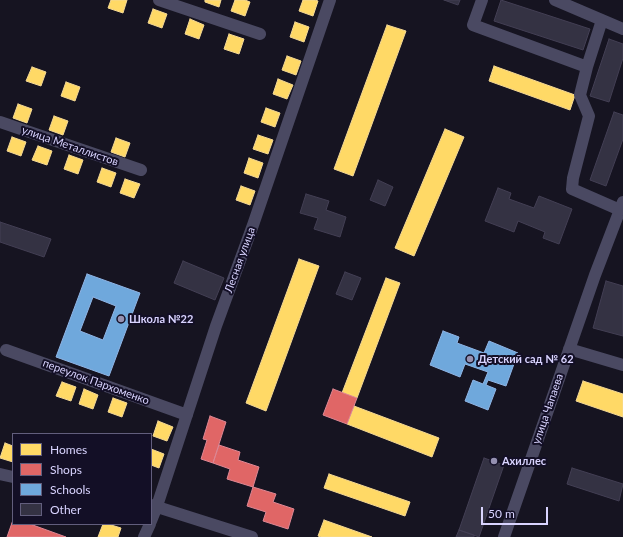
<!DOCTYPE html>
<html>
<head>
<meta charset="utf-8">
<style>
  body { margin:0 }
  #map { position:relative; width:623px; height:537px; overflow:hidden; background:#161421; font-family:Lato,sans-serif }
  canvas { display:block }
  .legend { position:absolute; left:12px; top:433px; width:140px; height:92px; box-sizing:border-box; background:#130f26; border:1px solid #625e7d; margin:0; padding:5px 7px; list-style:none; font-size:12px; color:#d9d4ff }
  .legend li { display:flex; align-items:center; gap:8px; height:20px }
  .legend b { width:20px; border:1px solid #625e7d }
  .scale { position:absolute; left:481px; top:507px; width:67px; height:18px; box-sizing:border-box; border:2px solid #d9d4ff; border-top:0; padding-left:5px; font-size:12px; line-height:14px; white-space:nowrap; color:#d9d4ff; -webkit-text-stroke:3px #130f26; paint-order:stroke }
</style>
</head>
<body>
<div id="map">
<canvas width="623" height="537"></canvas>
<ul class="legend">
<li><b style="height:11px;background:#ffd966"></b>Homes</li>
<li><b style="height:11px;background:#e06666"></b>Shops</li>
<li><b style="height:11px;background:#6fa8dc"></b>Schools</li>
<li><b style="height:11px;background:#343243"></b>Other</li>
</ul>
<div class="scale">50 m</div>
</div>
<script>
const g = document.querySelector('canvas').getContext('2d');
g.lineJoin = 'round';
function paint(path, color) { g.fillStyle = color; g.fill(path, 'evenodd'); }
const shape = rows => new Path2D(rows.map(r => 'M' + r).join(''));
function stroke(path, color, width, dash) { g.strokeStyle = color; g.lineWidth = width; g.lineCap = dash ? 'butt' : 'round'; g.setLineDash(dash || []); g.stroke(path); }
function label(font, color, halo, rows, align = 'center') {
  g.font = font + ' Lato,sans-serif'; g.lineWidth = 4; g.setLineDash([]); g.textBaseline = 'middle'; g.strokeStyle = halo; g.fillStyle = color; for (const [text, x, y, turn = 0] of rows) {
    g.save(); g.translate(x, y); g.rotate((+turn || 0) * Math.PI / 180); g.textAlign = isNaN(turn) ? turn : align; if (halo) g.strokeText(text, 0, 0); g.fillText(text, 0, 0); g.restore();
  }
}
const homes = shape([
  [111,0,127,0,123,13,108,8,111,0],
  [205,0,221,0,219,7,205,2,205,0],
  [235,0,245,0,250,2,245,16,231,11,235,0],
  [303,0,315,0,318,1,313,16,299,11,303,0],
  [153,9,167,14,162,28,148,23,153,9],
  [190,19,204,25,199,39,185,34,190,19],
  [295,22,309,27,304,42,290,37,295,22],
  [387,25,406,31,353,176,334,169,387,25],
  [229,34,244,39,239,54,224,49,229,34],
  [287,56,301,61,296,75,282,70,287,56],
  [494,66,575,95,570,110,489,81,494,66],
  [32,67,46,72,41,86,26,81,32,67],
  [278,79,293,85,287,99,273,94,278,79],
  [66,82,80,87,75,101,61,96,66,82],
  [18,104,32,109,27,123,13,118,18,104],
  [266,108,280,113,275,127,261,122,266,108],
  [54,116,68,121,63,135,49,130,54,116],
  [445,129,464,137,414,256,395,248,445,129],
  [258,135,273,140,268,154,253,149,258,135],
  [12,137,26,142,21,156,7,151,12,137],
  [116,138,130,143,125,157,111,152,116,138],
  [38,146,52,151,47,165,32,160,38,146],
  [69,155,83,160,78,174,64,169,69,155],
  [249,158,263,163,258,178,244,173,249,158],
  [102,168,116,173,111,187,97,182,102,168],
  [125,179,140,184,134,198,120,193,125,179],
  [241,186,255,191,250,205,236,200,241,186],
  [299,259,319,266,266,411,246,403,299,259],
  [386,278,400,283,357,398,342,393,386,278],
  [583,381,623,394,623,417,576,401,583,381],
  [62,382,76,387,71,401,56,396,62,382],
  [84,389,98,395,93,409,79,404,84,389],
  [113,398,127,403,122,417,108,412,113,398],
  [354,406,439,438,432,457,347,424,354,406],
  [158,421,173,427,167,441,153,436,158,421],
  [5,443,13,446,13,462,0,458,5,443],
  [151,449,164,454,159,468,151,465,151,449],
  [329,474,410,502,405,516,324,488,329,474],
  [324,520,372,537,321,537,318,536,324,520],
  [103,524,108,524,121,528,118,537,98,537,103,524]
]);
paint(homes, '#ffd966');
stroke(homes, '#f4d894', 1);
const shops = shape([
  [333,389,357,398,347,424,323,415,333,389],
  [210,416,226,422,213,463,201,459,207,440,203,439,210,416],
  [219,445,240,452,238,460,259,467,253,487,227,479,230,469,213,463,219,445],
  [253,487,276,494,273,502,294,509,288,529,263,521,266,512,247,506,253,487],
  [13,520,13,524,30,524,66,537,7,537,13,520]
]);
paint(shops, '#e06666');
stroke(shops, '#de8794', 1);
const schools = shape([
  [87,274,140,293,109,376,56,357,87,274],
  [93,297,116,306,103,340,80,331,93,297],
  [443,331,459,337,457,343,484,353,489,341,518,353,506,386,488,380,486,385,496,389,488,410,465,401,473,380,483,384,488,372,465,364,460,377,430,365,443,331]
]);
paint(schools, '#6fa8dc');
stroke(schools, '#8fb5e6', 1);
const building = shape([
  [444,0,460,0,458,5,444,0],
  [501,0,590,29,583,50,494,21,501,0],
  [609,39,623,44,623,58,609,102,590,96,609,39],
  [614,112,623,115,623,139,606,186,590,180,614,112],
  [378,180,393,187,385,206,370,200,378,180],
  [498,188,511,193,509,199,534,208,539,196,572,209,559,244,543,238,545,232,518,221,514,232,485,221,498,188],
  [306,194,329,201,326,210,346,217,340,237,314,229,318,218,300,213,306,194],
  [0,222,51,239,44,257,0,242,0,222],
  [183,261,224,278,215,300,174,283,183,261],
  [345,272,361,278,352,300,336,294,345,272],
  [606,281,623,286,623,336,593,328,606,281],
  [484,458,504,465,479,537,459,530,484,458],
  [572,468,623,484,619,501,567,484,572,468],
  [459,530,474,535,474,537,456,537,459,530]
]);
paint(building, '#343243');
stroke(building, '#433f54', 1);
stroke(shape([
  [159,0,260,34],
  [482,0,473,25,587,67,602,20],
  [555,0,623,29],
  [587,67,580,95,589,116,573,178,572,189,620,210],
  [0,122,141,170],
  [569,349,623,365],
  [6,350,187,415],
  [0,474,13,477],
  [151,505,252,537],
  [151,521,157,506,216,326,253,225,330,0],
  [144,537,150,524],
  [504,537,595,275,623,202]
]), '#4a4962', 12);
for (const [x, y, r, color] of [
  [121,319,4,"#9591b1"],
  [470,359,4,"#9591b1"],
  [494,461,4,"#9591b1"]
]) { const dot = new Path2D(); dot.arc(x, y, r, 0, 2 * Math.PI); g.fillStyle = color; g.fill(dot); stroke(dot, '#130f26', 1.5); }
label('11px', '#d9d4ff', '#130f26', [
  ["улица Металлистов",70,146,19],
  ["Лесная улица",240,260,-70],
  ["переулок Пархоменко",96,382,20],
  ["улица Чапаева",548,409,-71]
]);
label('bold 11px', '#d9d4ff', '#130f26', [
  ["Школа №22",129,319],
  ["Детский сад № 62",478,359],
  ["Ахиллес",502,461]
], 'left');
</script>
</body>
</html>
